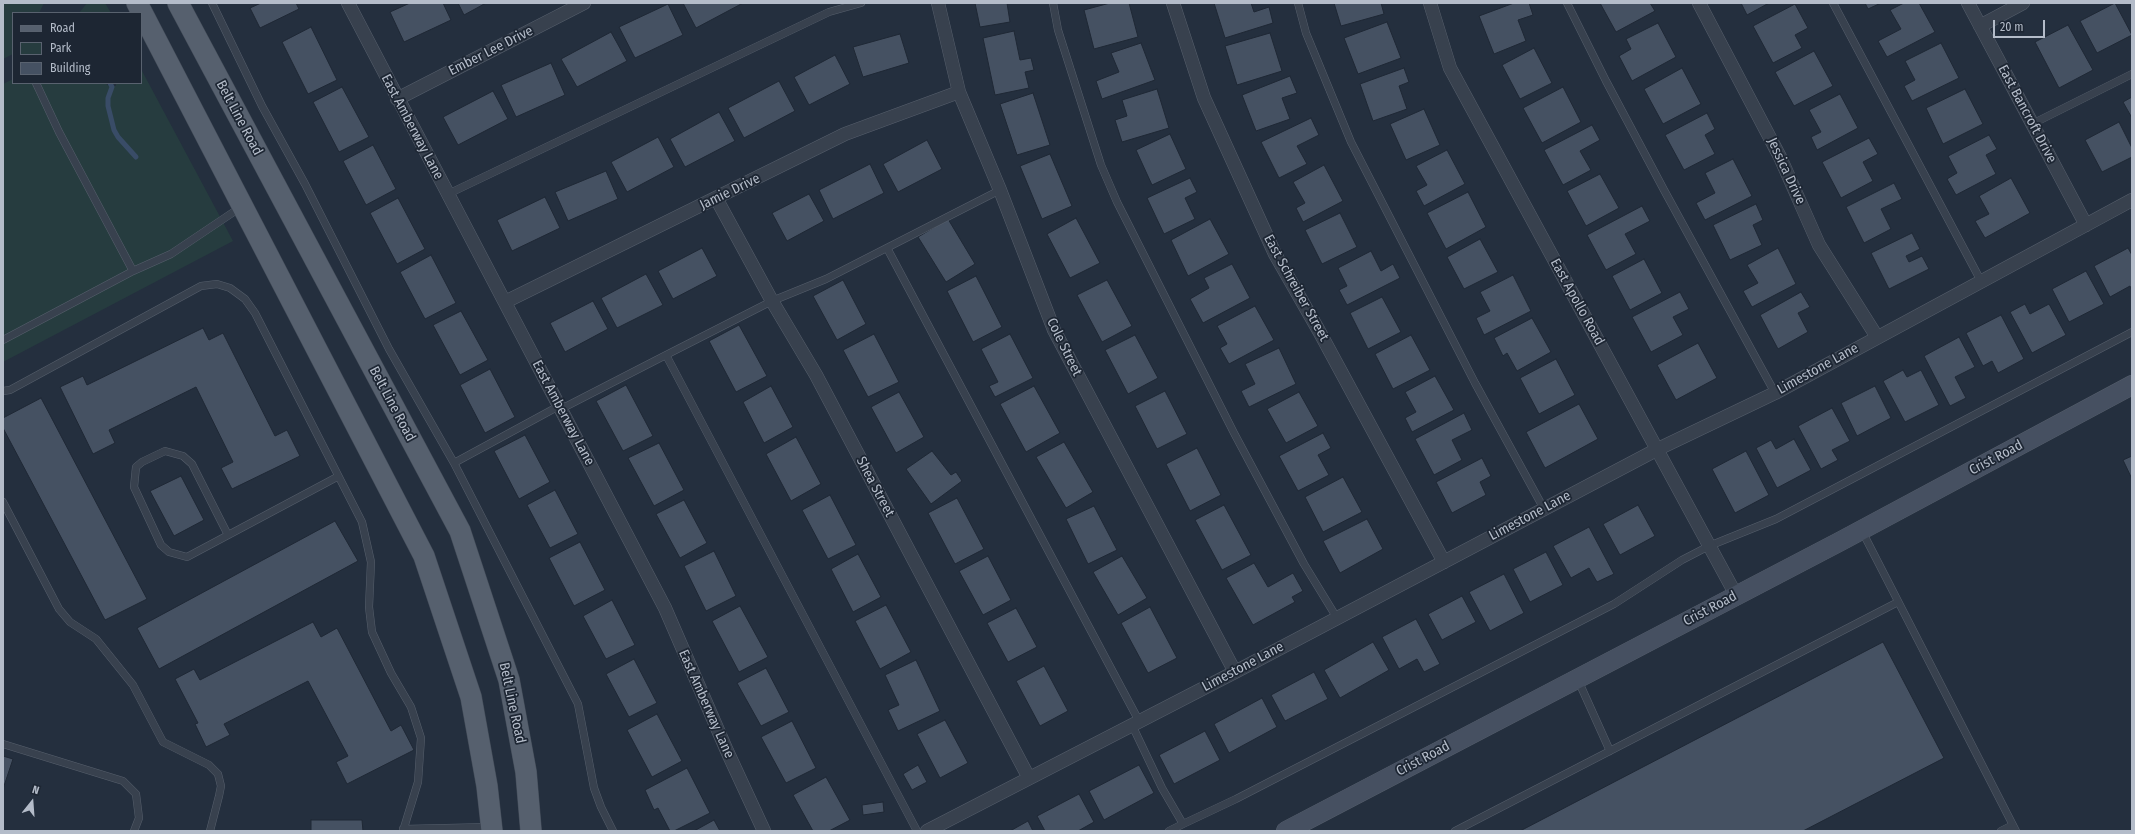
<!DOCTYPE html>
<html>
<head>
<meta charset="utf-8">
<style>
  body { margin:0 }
  #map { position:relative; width:2135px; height:834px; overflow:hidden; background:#242f3e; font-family:"Fira Sans Condensed",sans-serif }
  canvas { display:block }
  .frame { position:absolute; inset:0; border:4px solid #b4bcc9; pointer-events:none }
  .legend { position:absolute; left:12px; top:12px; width:130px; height:72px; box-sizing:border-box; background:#1d2633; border:1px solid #59626f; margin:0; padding:5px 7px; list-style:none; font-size:12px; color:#b4bcc9 }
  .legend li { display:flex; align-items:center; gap:8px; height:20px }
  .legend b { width:20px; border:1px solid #59626f }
  .north { position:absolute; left:12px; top:782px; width:40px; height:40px; -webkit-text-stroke:3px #1d2633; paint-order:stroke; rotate:17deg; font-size:11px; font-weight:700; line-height:16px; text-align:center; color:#b4bcc9 }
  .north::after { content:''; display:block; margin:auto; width:14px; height:18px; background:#b4bcc9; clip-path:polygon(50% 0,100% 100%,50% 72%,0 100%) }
  .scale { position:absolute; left:1993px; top:20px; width:52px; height:18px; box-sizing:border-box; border:2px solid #b4bcc9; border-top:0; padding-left:5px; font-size:12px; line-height:14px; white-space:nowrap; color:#b4bcc9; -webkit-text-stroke:3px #1d2633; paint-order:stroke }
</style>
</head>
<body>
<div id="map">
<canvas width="2135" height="834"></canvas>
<div class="frame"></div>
<ul class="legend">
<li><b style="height:5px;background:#56606e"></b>Road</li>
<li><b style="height:11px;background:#263c3f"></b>Park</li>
<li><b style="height:11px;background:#455162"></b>Building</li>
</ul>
<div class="north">N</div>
<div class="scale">20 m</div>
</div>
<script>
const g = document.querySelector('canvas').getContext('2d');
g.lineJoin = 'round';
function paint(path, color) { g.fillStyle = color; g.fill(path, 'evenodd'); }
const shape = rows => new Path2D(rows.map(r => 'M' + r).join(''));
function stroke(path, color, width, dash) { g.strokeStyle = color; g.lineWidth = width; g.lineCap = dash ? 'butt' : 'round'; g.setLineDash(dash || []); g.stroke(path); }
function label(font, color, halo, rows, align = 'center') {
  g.font = font + ' "Fira Sans Condensed",sans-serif'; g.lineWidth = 3.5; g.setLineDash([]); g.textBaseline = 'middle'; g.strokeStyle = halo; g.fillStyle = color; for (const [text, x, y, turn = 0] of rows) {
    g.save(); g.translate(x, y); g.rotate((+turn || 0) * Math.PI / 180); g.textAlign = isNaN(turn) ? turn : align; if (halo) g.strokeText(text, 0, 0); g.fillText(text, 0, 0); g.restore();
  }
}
paint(shape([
  [3,3,44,3,39,13,13,13,13,54,3,59],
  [87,3,105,3,111,13,79,13],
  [141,69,233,241,3,362,3,84,13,79,13,83,106,83,107,85,116,86,116,83,141,83]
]), '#263c3f');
stroke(shape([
  [110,83,112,87,108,98,108,106,114,130,118,137,136,157]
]), '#394c67', 5);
const building = shape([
  [261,3,296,3,299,9,260,28,250,8,261,3],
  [410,3,443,3,451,20,404,42,390,12,410,3],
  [458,3,486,3,464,15,458,3],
  [683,3,743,3,696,28,683,3],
  [975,3,1007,3,1010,22,980,27,975,3],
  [1110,3,1129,3,1138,37,1094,49,1084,10,1110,3],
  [1214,3,1251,3,1254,12,1269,7,1273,23,1225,38,1214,3],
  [1334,3,1381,3,1384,14,1341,26,1334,3],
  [1514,3,1529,3,1533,15,1518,20,1526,41,1494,54,1479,16,1514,3],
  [1600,3,1650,3,1655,11,1616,32,1600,3],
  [1741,3,1769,3,1747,15,1741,3],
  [1865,3,1881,3,1868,9,1865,3],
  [1904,3,1919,3,1935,32,1887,57,1878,41,1901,29,1890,10,1904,3],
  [2115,3,2132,35,2097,53,2080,21,2115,3],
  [668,4,683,35,635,58,619,27,668,4],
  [1795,4,1808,28,1795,35,1802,48,1773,63,1753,26,1795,4],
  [1387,22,1401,58,1358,74,1344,38,1387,22],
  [1658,23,1676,57,1632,81,1619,56,1631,49,1626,39,1658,23],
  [2068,25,2093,70,2059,88,2035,42,2068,25],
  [311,27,337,80,308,94,282,42,311,27],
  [1014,31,1020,60,1031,58,1034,70,1025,72,1029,88,995,95,983,38,1014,31],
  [611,32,627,61,577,87,561,59,611,32],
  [1270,33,1282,71,1237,85,1225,46,1270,33],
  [900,34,909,63,863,77,853,47,900,34],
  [1141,43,1155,80,1102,99,1096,81,1119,72,1111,53,1141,43],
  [1941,43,1959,78,1912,101,1904,86,1915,80,1905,61,1941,43],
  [1534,48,1552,83,1520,99,1502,65,1534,48],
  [1814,51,1833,86,1794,106,1775,72,1814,51],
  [835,55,850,84,809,105,794,77,835,55],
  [551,63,565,95,516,117,501,85,551,63],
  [1404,68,1409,82,1399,86,1407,109,1373,121,1360,84,1404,68],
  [1682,68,1701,104,1663,124,1644,89,1682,68],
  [1290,76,1297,93,1282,98,1290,119,1256,131,1242,95,1290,76],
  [779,81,795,111,744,138,728,108,779,81],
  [342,87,369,137,339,152,313,102,342,87],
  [1563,87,1581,122,1542,143,1523,108,1563,87],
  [1157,89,1169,128,1122,142,1115,120,1127,116,1122,100,1157,89],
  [1965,89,1983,124,1943,144,1926,108,1965,89],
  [493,91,508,119,458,145,443,117,493,91],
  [1033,93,1050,145,1017,155,1000,104,1033,93],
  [1840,94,1858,128,1817,150,1811,137,1821,132,1809,110,1840,94],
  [2132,97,2132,118,2123,102,2132,97],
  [1424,109,1440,145,1406,160,1390,124,1424,109],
  [719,112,735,141,685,167,670,139,719,112],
  [1707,113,1715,129,1705,135,1715,154,1684,170,1665,135,1707,113],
  [1311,118,1319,135,1297,146,1307,164,1279,178,1261,142,1311,118],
  [2119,122,2132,148,2132,157,2102,172,2085,140,2119,122],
  [1592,125,1600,140,1580,151,1591,170,1563,185,1544,150,1592,125],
  [1170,134,1186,169,1152,185,1136,150,1170,134],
  [1989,135,1997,149,1986,155,1996,174,1956,195,1947,179,1957,173,1948,156,1989,135],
  [658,137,674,167,627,192,611,162,658,137],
  [1869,138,1878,154,1863,162,1873,181,1841,198,1822,162,1869,138],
  [927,140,942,169,898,192,883,164,927,140],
  [373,145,396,189,366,205,343,161,373,145],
  [1447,150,1465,184,1424,206,1416,191,1427,185,1416,166,1447,150],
  [1050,154,1072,206,1042,219,1020,166,1050,154],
  [1733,159,1752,196,1705,220,1696,203,1715,193,1705,173,1733,159],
  [870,164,884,193,833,219,819,190,870,164],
  [1324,165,1343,201,1303,222,1296,208,1305,203,1293,182,1324,165],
  [606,171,618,199,568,221,555,192,606,171],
  [1600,174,1619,208,1586,226,1567,191,1600,174],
  [1190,178,1197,192,1185,198,1195,219,1164,234,1147,198,1190,178],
  [2011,178,2030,213,1985,238,1975,221,1989,214,1979,196,2011,178],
  [1894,183,1902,199,1881,209,1891,229,1864,243,1846,207,1894,183],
  [1468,192,1486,227,1446,249,1427,213,1468,192],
  [809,194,824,221,787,241,772,213,809,194],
  [545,197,560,228,512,251,497,220,545,197],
  [398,198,425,249,397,264,370,213,398,198],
  [1756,204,1763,220,1753,225,1762,245,1730,260,1713,225,1756,204],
  [1642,206,1650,221,1625,234,1636,254,1606,270,1587,235,1642,206],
  [1340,213,1357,247,1322,264,1305,230,1340,213],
  [1076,218,1100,263,1070,278,1047,234,1076,218],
  [948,219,975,264,946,282,918,237,948,219],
  [1210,219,1229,254,1188,276,1171,240,1210,219],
  [1912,233,1920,249,1906,256,1909,262,1922,256,1929,269,1889,289,1871,253,1912,233],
  [1480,239,1498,272,1464,289,1447,257,1480,239],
  [702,248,717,276,673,299,658,271,702,248],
  [1778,248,1796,284,1752,307,1743,291,1758,283,1747,265,1778,248],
  [2128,248,2132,255,2132,291,2130,286,2110,297,2094,266,2128,248],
  [1371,251,1381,271,1393,264,1400,278,1347,305,1339,290,1347,286,1338,268,1371,251],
  [431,255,456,303,425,319,400,272,431,255],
  [1644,259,1662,293,1630,310,1612,276,1644,259],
  [1232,264,1250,298,1203,323,1190,299,1209,288,1204,278,1232,264],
  [2086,271,2104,304,2069,322,2052,289,2086,271],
  [646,274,663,305,617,328,601,298,646,274],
  [1513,275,1531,311,1484,335,1476,318,1490,311,1480,292,1513,275],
  [976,276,1002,327,973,342,947,291,976,276],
  [843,280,866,324,837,340,813,296,843,280],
  [1107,280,1132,326,1102,342,1077,295,1107,280],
  [1680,292,1689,309,1673,317,1683,335,1651,352,1632,317,1680,292],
  [1801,292,1810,307,1798,313,1808,332,1778,349,1760,315,1801,292],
  [1382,297,1401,332,1368,349,1350,313,1382,297],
  [593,301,608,329,565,352,550,323,593,301],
  [2025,304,2030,314,2049,304,2066,335,2032,353,2010,312,2025,304],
  [1255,306,1274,340,1229,364,1220,348,1227,344,1217,326,1255,306],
  [461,311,488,360,460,375,433,325,461,311],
  [2001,315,2024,359,1998,373,1992,361,1983,366,1966,333,2001,315],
  [1532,318,1551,352,1517,371,1507,353,1503,356,1494,338,1532,318],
  [739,325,767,376,736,392,709,341,739,325],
  [203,328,209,340,223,333,275,436,287,430,300,456,232,489,221,468,233,462,196,387,109,430,115,443,93,454,60,387,83,376,87,385,203,328],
  [874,334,899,382,868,397,843,350,874,334],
  [1010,334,1033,378,995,397,989,386,998,382,981,349,1010,334],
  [1135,335,1158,378,1128,394,1105,350,1135,335],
  [1411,335,1430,370,1393,389,1375,354,1411,335],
  [1959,337,1975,367,1955,377,1966,398,1950,406,1924,356,1959,337],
  [1698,343,1717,378,1676,400,1657,365,1698,343],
  [1279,348,1296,384,1249,407,1241,391,1255,384,1245,364,1279,348],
  [1556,359,1575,395,1539,414,1520,378,1556,359],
  [490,369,515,417,485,433,460,385,490,369],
  [1903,370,1907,377,1921,370,1939,405,1905,422,1883,381,1903,370],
  [1435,376,1454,410,1412,432,1405,418,1416,412,1405,392,1435,376],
  [626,385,653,436,623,451,596,401,626,385],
  [771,386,793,427,764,443,743,402,771,386],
  [1034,386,1060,433,1026,452,1000,404,1034,386],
  [1875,386,1891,418,1857,436,1841,403,1875,386],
  [1165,391,1187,434,1157,449,1135,406,1165,391],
  [899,392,924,437,896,453,871,407,899,392],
  [1299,392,1318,426,1286,443,1267,409,1299,392],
  [41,398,147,599,105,620,3,428,3,418,41,398],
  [1579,404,1598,439,1545,468,1526,432,1579,404],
  [1832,408,1850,441,1832,450,1838,460,1821,469,1798,426,1832,408],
  [1464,413,1472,430,1452,440,1462,460,1434,475,1415,439,1464,413],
  [1323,433,1331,448,1318,455,1329,475,1298,491,1279,456,1323,433],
  [525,435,550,482,519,499,494,451,525,435],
  [796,437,821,484,791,501,766,454,796,437],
  [1794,439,1811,470,1777,488,1756,448,1771,440,1776,449,1794,439],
  [1064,442,1093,492,1066,508,1036,457,1064,442],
  [659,443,684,490,654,506,628,458,659,443],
  [1197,448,1221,495,1190,511,1166,464,1197,448],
  [932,451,951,475,956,472,962,481,931,504,906,469,932,451],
  [1746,451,1769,495,1735,513,1712,469,1746,451],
  [2132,456,2132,479,2123,460,2132,456],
  [1482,458,1491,476,1480,482,1486,495,1452,513,1436,482,1482,458],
  [181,476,204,520,174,536,150,491,181,476],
  [1343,477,1362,512,1323,532,1305,497,1343,477],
  [555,490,578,534,550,548,527,505,555,490],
  [830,495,856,545,828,559,802,510,830,495],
  [957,498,984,549,955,564,928,513,957,498],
  [684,500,707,543,680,558,656,514,684,500],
  [1224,505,1251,555,1222,570,1195,520,1224,505],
  [1638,505,1655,536,1620,555,1603,524,1638,505],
  [1094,506,1117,550,1088,564,1066,519,1094,506],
  [1367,519,1383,549,1340,573,1323,541,1367,519],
  [335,521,358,561,159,669,137,628,335,521],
  [1589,527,1614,574,1597,582,1589,568,1571,578,1553,546,1589,527],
  [580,542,605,590,574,606,549,558,580,542],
  [714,551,736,596,706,611,684,566,714,551],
  [1546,552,1563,585,1530,602,1513,569,1546,552],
  [858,554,881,597,853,612,831,569,858,554],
  [988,556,1011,600,983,615,959,571,988,556],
  [1122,556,1147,598,1118,615,1093,572,1122,556],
  [1254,563,1268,587,1293,573,1303,591,1292,597,1295,602,1253,625,1226,578,1254,563],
  [1504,574,1524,613,1490,631,1469,592,1504,574],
  [1462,596,1476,622,1442,640,1428,614,1462,596],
  [612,600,635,645,606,659,583,616,612,600],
  [886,605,911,652,880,669,855,621,886,605],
  [740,606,768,657,739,672,712,621,740,606],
  [1150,607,1177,658,1148,673,1121,623,1150,607],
  [1016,608,1037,647,1008,662,987,623,1016,608],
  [1416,619,1440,664,1424,672,1417,659,1399,669,1382,637,1416,619],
  [313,622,321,637,337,628,391,731,401,725,414,750,347,784,336,762,348,756,308,681,224,724,230,735,206,747,195,724,198,723,175,679,194,669,200,680,313,622],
  [1373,642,1389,670,1340,698,1324,670,1373,642],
  [1883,642,1944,758,1803,831,1520,831,1883,642],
  [634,659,657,703,629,717,606,674,634,659],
  [916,660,940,711,898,731,888,710,899,705,885,675,916,660],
  [1044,666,1068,711,1040,726,1016,681,1044,666],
  [766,668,789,712,761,726,737,683,766,668],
  [1314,672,1328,699,1285,721,1271,695,1314,672],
  [1262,698,1277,727,1229,753,1214,724,1262,698],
  [657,714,682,761,652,777,627,730,657,714],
  [945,720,968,763,940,778,917,734,945,720],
  [792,721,816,768,786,783,761,737,792,721],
  [1205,731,1220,760,1174,784,1159,755,1205,731],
  [3,756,13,759,3,789,3,756],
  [918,765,927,782,912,790,903,774,918,765],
  [1139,765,1154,793,1104,820,1089,791,1139,765],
  [687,768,710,813,674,831,670,831,658,808,654,810,645,790,687,768],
  [826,777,850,820,829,831,813,831,793,795,826,777],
  [1079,794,1094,822,1078,831,1045,831,1037,816,1079,794],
  [883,802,884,812,863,815,862,805,883,802],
  [311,820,362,820,363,831,311,831,311,820],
  [714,820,720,831,694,831,714,820],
  [1028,821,1033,831,1010,831,1028,821]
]);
paint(building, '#455162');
stroke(building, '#1f2835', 1);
const lane = shape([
  [212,3,262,106,305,184,389,349,454,463,559,406],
  [1053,3,1058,30,1101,165,1117,202,1234,433,1304,564,1337,618],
  [1298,3,1306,33,1351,142,1475,383,1544,509],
  [1567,3,1606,81,1664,190,1775,393],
  [1833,3,1981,281],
  [36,83,59,132,133,271,171,254,241,207],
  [2032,124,2132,74],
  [448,194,829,12,861,3],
  [887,248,1139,721],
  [3,340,133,271],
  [3,391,10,390,201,286,217,284,230,288,245,299,255,313,362,522,371,562,369,607,372,632,391,673,411,707,421,738,418,782,403,831],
  [561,409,666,355],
  [454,463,578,704,594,788,601,807,613,831],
  [3,502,59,609,70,622,96,639,133,685,163,742,209,765,218,774,221,786,219,796,210,831],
  [1862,531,2016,831],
  [228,535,192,464,183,456,165,451,142,462,136,467,134,487,161,545,169,552,187,557,337,477],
  [1578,680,1610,751],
  [1132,725,1162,788,1183,824,1236,799,1614,604,1682,560,1709,546,1776,519,2132,332],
  [3,744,123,781,136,794,139,818,134,831],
  [403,829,489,827],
  [917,831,666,355,772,301,826,279,1000,190],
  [1169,831,1183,824],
  [1455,831,1898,602],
  [2001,831,2013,825]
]);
const street = shape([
  [348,3,665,608,727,751,764,831],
  [938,3,959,92,1000,190,1054,330,1235,672],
  [1173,3,1204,98,1275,254,1319,331,1444,562],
  [1430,3,1450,68,1736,595],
  [1699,3,1780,157,1819,245,1877,337],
  [1968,3,2086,225],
  [1980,26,2023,3],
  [397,99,584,3],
  [716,198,772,301,816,375,1029,778],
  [505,302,845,134,959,92],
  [927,831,1235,672,1658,449,1775,393,2132,200]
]);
const secondary = shape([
  [1286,831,1841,541,2132,385]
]);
const primary = shape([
  [137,3,424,556,471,697,487,786,492,831],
  [178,3,460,531,509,680,526,772,531,831]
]);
stroke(lane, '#565f6c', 8);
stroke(street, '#565f6c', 14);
stroke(secondary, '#565f6c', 20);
stroke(primary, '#414a57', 22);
stroke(lane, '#38414e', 7);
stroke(street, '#38414e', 13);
stroke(secondary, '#465061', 19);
stroke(primary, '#56606e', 21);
label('14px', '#b4bcc9', '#1d2633', [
  ["Ember Lee Drive",491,51,-27],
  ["East Bancroft Drive",2027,114,62],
  ["Belt Line Road",239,118,62],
  ["East Amberway Lane",412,127,62],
  ["Jessica Drive",1786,171,65],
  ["Jamie Drive",730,192,-26],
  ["East Schreiber Street",1296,288,61],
  ["East Apollo Road",1577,302,61],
  ["Cole Street",1064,347,64],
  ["Limestone Lane",1818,369,-29],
  ["Belt Line Road",392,404,62],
  ["East Amberway Lane",563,413,62],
  ["Crist Road",1996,458,-28],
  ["Shea Street",875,487,62],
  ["Limestone Lane",1530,516,-28],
  ["Crist Road",1710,609,-28],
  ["Limestone Lane",1243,667,-28],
  ["Belt Line Road",512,703,78],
  ["East Amberway Lane",706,704,66],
  ["Crist Road",1423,759,-28]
]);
</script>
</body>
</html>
